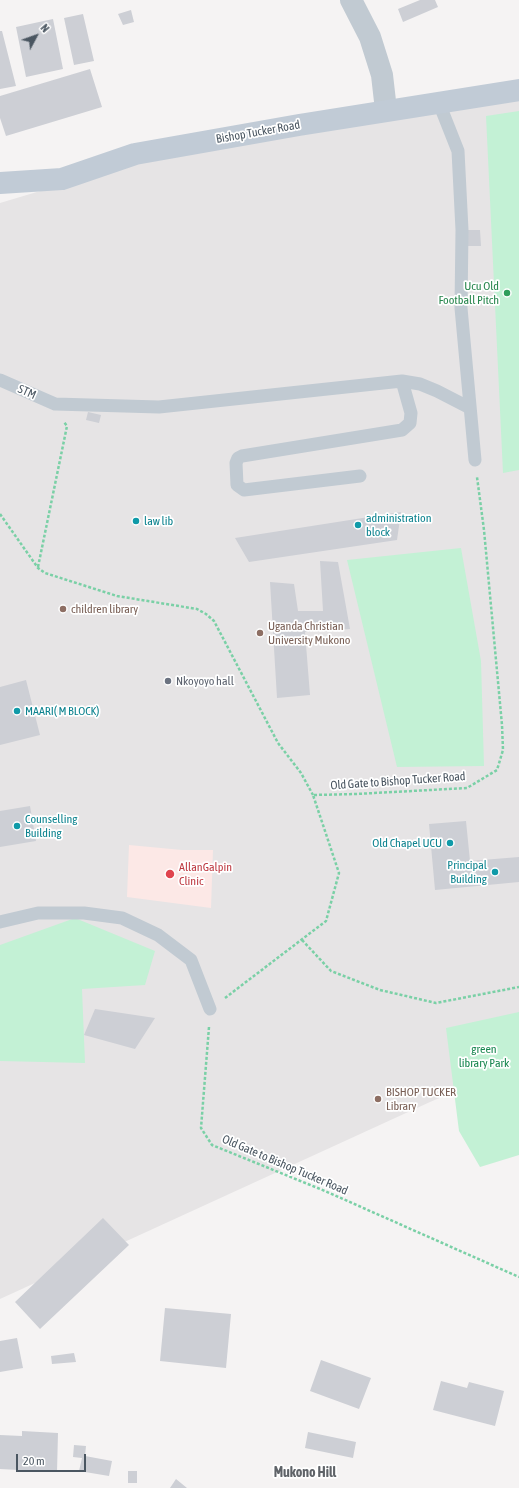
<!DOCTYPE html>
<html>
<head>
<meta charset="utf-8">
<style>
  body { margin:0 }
  #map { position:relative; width:519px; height:1488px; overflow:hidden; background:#f5f3f3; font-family:"Asap Condensed",sans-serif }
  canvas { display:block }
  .north { position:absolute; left:16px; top:16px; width:40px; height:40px; -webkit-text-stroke:3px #fff; paint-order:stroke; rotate:49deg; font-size:11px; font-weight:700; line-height:16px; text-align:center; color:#4a5661 }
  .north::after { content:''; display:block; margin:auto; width:14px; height:18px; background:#4a5661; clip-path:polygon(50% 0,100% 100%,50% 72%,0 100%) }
  .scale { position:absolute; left:16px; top:1454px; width:70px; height:18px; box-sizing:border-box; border:2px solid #4a5661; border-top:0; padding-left:5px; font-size:12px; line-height:14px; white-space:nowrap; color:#4a5661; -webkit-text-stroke:3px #fff; paint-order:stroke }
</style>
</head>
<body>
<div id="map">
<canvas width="519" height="1488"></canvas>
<div class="north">N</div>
<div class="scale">20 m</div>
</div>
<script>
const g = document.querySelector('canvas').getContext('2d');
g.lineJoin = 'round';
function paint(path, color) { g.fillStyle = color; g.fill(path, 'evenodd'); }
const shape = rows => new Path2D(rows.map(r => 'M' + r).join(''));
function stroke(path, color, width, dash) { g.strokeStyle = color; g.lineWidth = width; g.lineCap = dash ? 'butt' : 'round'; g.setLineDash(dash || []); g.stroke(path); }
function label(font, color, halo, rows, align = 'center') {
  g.font = font + ' "Asap Condensed",sans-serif'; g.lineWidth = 3.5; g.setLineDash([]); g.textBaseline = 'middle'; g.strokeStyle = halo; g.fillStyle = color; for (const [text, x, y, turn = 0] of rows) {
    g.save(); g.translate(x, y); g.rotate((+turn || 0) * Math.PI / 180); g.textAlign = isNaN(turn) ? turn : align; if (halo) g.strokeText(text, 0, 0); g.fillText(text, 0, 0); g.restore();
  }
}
paint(shape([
  [519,96,519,1064,430,1102,0,1299,0,203,124,166]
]), '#e6e4e5');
paint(shape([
  [129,845,182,850,213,850,211,908,127,897]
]), '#fce8e6');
paint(shape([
  [519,111,519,470,503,473,486,116],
  [461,548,481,661,484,766,397,767,347,560],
  [75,918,155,951,145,985,82,989,85,1063,0,1061,0,945],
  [519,1012,519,1155,480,1167,459,1131,446,1028]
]), '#c3f1d5');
paint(shape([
  [420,0,435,0,438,7,403,22,398,9],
  [131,10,134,22,123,25,118,14],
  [83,14,94,61,74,65,64,18],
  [53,19,63,69,26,77,16,27],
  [0,31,2,31,16,86,0,89],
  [90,69,102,107,6,136,0,118,0,96],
  [467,230,480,230,481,246,468,246],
  [88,412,101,415,99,423,86,420],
  [401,512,397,540,249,562,235,538],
  [320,561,338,562,350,629,305,632,310,695,277,698,270,582,294,584,298,611,323,611],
  [26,680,40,735,0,745,0,687],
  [30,806,36,841,0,847,0,811],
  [466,821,470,861,519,857,519,882,435,890,429,824],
  [95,1009,155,1018,135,1049,84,1035],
  [103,1218,129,1245,40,1329,15,1302],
  [165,1308,231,1314,226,1368,160,1361],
  [17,1338,23,1368,0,1372,0,1341],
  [74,1353,76,1362,52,1364,51,1356],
  [321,1360,371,1378,359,1409,310,1391],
  [441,1381,467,1388,469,1382,504,1391,495,1426,433,1410],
  [22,1431,58,1433,57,1472,0,1469,0,1435,22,1436],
  [308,1432,356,1442,353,1458,305,1448],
  [74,1445,86,1446,85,1456,112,1461,109,1476,79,1471,82,1458,73,1457],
  [128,1471,137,1471,137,1483,128,1483],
  [176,1479,187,1488,170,1488]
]), '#cdcfd5');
stroke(shape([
  [0,514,38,568,45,573,117,596,197,609,206,614,214,621,278,743,301,773,313,795],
  [38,567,67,426,64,422],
  [302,940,331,971,380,990,436,1003,519,987],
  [225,998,326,921,339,873,313,795,356,794,467,788,497,770,503,750,502,725,484,530,477,477],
  [209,1027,201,1128,212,1145,325,1191,519,1277]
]), '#7ad0a6', 2.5, [3, 2]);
stroke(shape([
  [439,103,458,151,462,230,461,308,475,460],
  [0,380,55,404,159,407,402,381,420,384,437,391,470,408],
  [360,476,244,490,237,485,236,463,238,458,242,456,402,430,410,423,411,413,402,381],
  [0,922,38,913,84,913,122,918,158,935,191,960,210,1009]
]), '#c1cad2', 13);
stroke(shape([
  [351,0,370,37,382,75,386,110]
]), '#c1cad2', 22);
stroke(shape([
  [0,183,62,179,135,154,299,125,519,90]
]), '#c1cbd6', 22);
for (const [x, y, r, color] of [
  [507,293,4,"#2e9e5b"],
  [136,521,4,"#0f9aa8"],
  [358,525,4,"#0f9aa8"],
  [63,609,4,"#8d6e63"],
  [260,633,4,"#8d6e63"],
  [168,681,4,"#6b7280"],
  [17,711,4,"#0f9aa8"],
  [17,826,4,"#0f9aa8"],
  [450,843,4,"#0f9aa8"],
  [495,872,4,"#0f9aa8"],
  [170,874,5,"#e0444e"],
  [378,1099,4,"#8d6e63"]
]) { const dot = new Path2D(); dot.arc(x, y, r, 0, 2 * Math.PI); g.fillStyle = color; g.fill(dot); stroke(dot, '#fff', 1.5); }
label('12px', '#4a5661', '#fff', [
  ["Bishop Tucker Road",258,132,-10],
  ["STM",27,392,24],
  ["Old Gate to Bishop Tucker Road",398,781,-4],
  ["Old Gate to Bishop Tucker Road",285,1165,23]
]);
label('12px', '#27864d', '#fff', [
  ["Ucu Old",499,286],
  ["Football Pitch",499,300]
], 'right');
label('12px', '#0d838f', '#fff', [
  ["administration",366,518],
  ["block",366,532],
  ["law lib",144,521],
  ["MAARI( M BLOCK)",25,711],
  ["Counselling",25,819],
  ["Building",25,833],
  ["Old Chapel UCU",442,843,"right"],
  ["Principal",487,865,"right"],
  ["Building",487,879,"right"]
], 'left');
label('12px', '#785e54', '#fff', [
  ["children library",71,609],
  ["Uganda Christian",268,626],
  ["University Mukono",268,640],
  ["BISHOP TUCKER",386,1092],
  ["Library",386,1106]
], 'left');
label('12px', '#5b616d', '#fff', [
  ["Nkoyoyo hall",176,681]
], 'left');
label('12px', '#be3a42', '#fff', [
  ["AllanGalpin",179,867],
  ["Clinic",179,881]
], 'left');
label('12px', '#17864f', '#fff', [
  ["green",484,1049],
  ["library Park",484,1063]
]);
label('bold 14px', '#5f6368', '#fff', [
  ["Mukono Hill",305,1473]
]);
</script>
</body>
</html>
